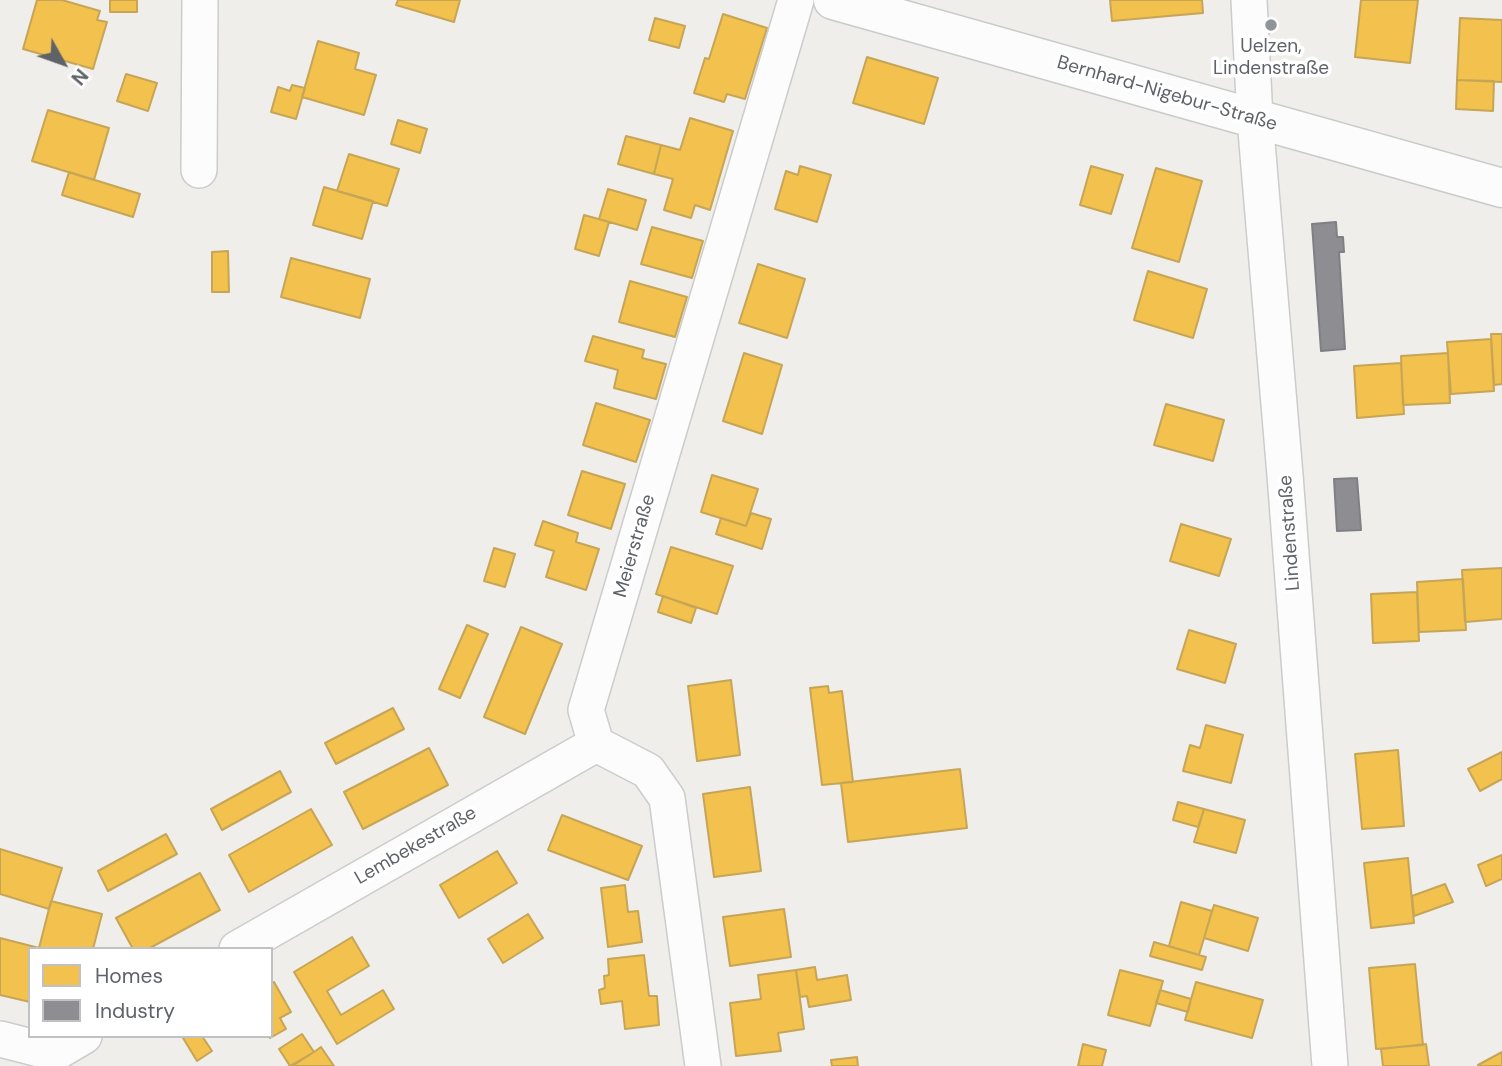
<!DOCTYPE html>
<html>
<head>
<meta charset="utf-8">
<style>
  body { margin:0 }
  #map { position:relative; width:1502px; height:1066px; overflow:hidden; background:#efeeea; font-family:"DM Sans",sans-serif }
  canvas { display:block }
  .legend { position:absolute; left:28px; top:947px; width:245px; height:91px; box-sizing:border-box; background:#fff; border:2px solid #bfc1c3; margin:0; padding:9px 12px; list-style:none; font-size:21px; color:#5f6368 }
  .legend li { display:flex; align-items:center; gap:14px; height:35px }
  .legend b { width:35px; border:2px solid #bfc1c3 }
  .north { position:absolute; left:28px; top:28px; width:70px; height:70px; -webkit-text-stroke:5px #fff; paint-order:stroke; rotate:130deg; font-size:19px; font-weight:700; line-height:28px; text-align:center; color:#5f6368 }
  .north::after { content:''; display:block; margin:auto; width:24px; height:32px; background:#5f6368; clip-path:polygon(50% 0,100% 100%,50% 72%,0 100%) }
</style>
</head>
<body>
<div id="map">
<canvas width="1502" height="1066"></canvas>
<ul class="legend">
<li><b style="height:19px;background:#f2c14e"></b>Homes</li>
<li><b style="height:19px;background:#8d8d92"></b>Industry</li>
</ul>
<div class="north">N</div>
</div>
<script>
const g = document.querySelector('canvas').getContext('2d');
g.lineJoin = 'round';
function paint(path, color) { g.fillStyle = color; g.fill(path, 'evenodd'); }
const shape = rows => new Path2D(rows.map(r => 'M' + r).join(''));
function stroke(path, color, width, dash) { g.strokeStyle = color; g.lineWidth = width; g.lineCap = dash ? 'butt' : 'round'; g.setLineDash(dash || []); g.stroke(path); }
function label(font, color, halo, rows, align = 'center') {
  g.font = font + ' "DM Sans",sans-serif'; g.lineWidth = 7; g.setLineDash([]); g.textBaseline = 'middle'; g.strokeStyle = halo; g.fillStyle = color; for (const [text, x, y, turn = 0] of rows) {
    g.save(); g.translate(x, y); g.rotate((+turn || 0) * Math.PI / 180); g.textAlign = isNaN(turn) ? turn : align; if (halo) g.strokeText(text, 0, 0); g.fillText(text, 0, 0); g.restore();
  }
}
const homes = shape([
  [37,0,62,0,100,11,97,20,107,22,93,69,23,49,37,0],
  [110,0,137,0,137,12,110,12,110,0],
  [398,0,460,0,454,22,396,5,398,0],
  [1110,0,1202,0,1203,13,1112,21,1110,0],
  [1361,0,1418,0,1410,63,1355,57,1361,0],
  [723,14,767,28,745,99,727,94,724,102,694,93,705,58,709,59,723,14],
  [655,18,685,26,679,48,649,40,655,18],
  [1460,18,1502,20,1502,82,1457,80,1460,18],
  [318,41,359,53,355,69,376,75,364,115,302,97,318,41],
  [867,57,938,78,924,124,853,103,867,57],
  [126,74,157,83,148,111,117,101,126,74],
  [1457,80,1494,81,1493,111,1456,109,1457,80],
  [292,85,305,88,296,119,271,112,278,87,290,91,292,85],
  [48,110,109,128,94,180,32,161,48,110],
  [690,118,733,131,710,210,695,205,691,218,664,210,673,179,654,174,661,145,680,150,690,118],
  [398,120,427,129,420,153,391,144,398,120],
  [626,136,661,145,654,174,618,164,626,136],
  [349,154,399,169,387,206,337,191,349,154],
  [800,166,831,175,817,222,775,209,786,171,798,175,800,166],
  [1091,166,1123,175,1111,214,1080,205,1091,166],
  [1156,168,1202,181,1179,262,1132,248,1156,168],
  [69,172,140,194,133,217,62,195,69,172],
  [324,187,373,201,362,239,313,225,324,187],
  [608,189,646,200,637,230,599,219,608,189],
  [584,215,609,222,599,256,575,249,584,215],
  [652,227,703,241,692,278,641,264,652,227],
  [228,251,229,292,212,292,212,252,228,251],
  [291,258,370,279,360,318,281,297,291,258],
  [758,264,805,279,787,338,739,323,758,264],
  [1148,271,1207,289,1193,338,1134,320,1148,271],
  [630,281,687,297,675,337,619,322,630,281],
  [1491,334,1502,334,1502,384,1494,385,1491,334],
  [593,336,644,350,642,358,666,364,656,399,614,388,618,370,585,361,593,336],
  [1491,339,1494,391,1451,394,1447,342,1491,339],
  [744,353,782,365,762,434,723,421,744,353],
  [1448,353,1450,403,1403,405,1401,356,1448,353],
  [1401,363,1404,414,1357,418,1354,366,1401,363],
  [596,403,650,420,636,462,583,445,596,403],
  [1166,404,1224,420,1213,461,1154,445,1166,404],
  [582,471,625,484,611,529,568,515,582,471],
  [712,475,758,489,746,526,701,512,712,475],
  [751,513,771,519,762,549,716,534,721,518,746,526,751,513],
  [543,521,578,533,576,542,599,549,586,590,546,577,554,551,535,545,543,521],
  [1181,524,1231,539,1219,576,1170,561,1181,524],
  [671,547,733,566,717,614,656,594,671,547],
  [494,548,515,554,505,587,484,581,494,548],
  [1502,568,1502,619,1465,622,1462,570,1502,568],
  [1463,579,1466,630,1419,632,1417,582,1463,579],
  [1417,592,1419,641,1373,643,1371,594,1417,592],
  [663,596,696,608,691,623,658,612,663,596],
  [467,625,488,634,460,698,439,689,467,625],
  [521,627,562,644,525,734,484,717,521,627],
  [1189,630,1236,644,1225,683,1177,669,1189,630],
  [731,680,740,755,697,761,688,686,731,680],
  [828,686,829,693,842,691,853,782,822,785,810,688,828,686],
  [393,708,404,729,336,764,325,743,393,708],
  [1206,725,1243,735,1231,783,1183,771,1190,745,1200,748,1206,725],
  [429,748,448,785,363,829,344,792,429,748],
  [1398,750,1404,826,1362,829,1355,754,1398,750],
  [1502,752,1502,779,1480,791,1468,769,1502,752],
  [960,769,967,828,848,842,841,783,960,769],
  [280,771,291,792,222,830,211,809,280,771],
  [750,787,761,871,714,877,703,794,750,787],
  [1178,802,1204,809,1198,827,1173,820,1178,802],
  [311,809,332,845,249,892,229,855,311,809],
  [1204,809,1245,820,1236,853,1194,842,1204,809],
  [562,815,642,846,628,880,548,850,562,815],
  [166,834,177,854,108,891,98,871,166,834],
  [0,849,62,868,49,909,0,894,0,849],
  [497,851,517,883,459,918,440,885,497,851],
  [1502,855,1502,879,1486,886,1478,865,1502,855],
  [1408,858,1414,923,1371,928,1364,863,1408,858],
  [200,873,220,910,148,949,133,949,116,918,200,873],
  [1445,884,1453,902,1414,916,1412,896,1445,884],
  [625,885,628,912,638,911,642,942,608,947,601,888,625,885],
  [51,901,102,914,93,949,30,949,30,1002,0,995,0,938,39,948,51,901],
  [1181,902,1212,911,1199,955,1169,946,1181,902],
  [1214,905,1258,918,1248,951,1204,938,1214,905],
  [784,909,791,957,730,966,723,917,784,909],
  [528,914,543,938,503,963,488,939,528,914],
  [352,937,369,966,327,991,341,1015,383,990,394,1009,337,1044,294,972,352,937],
  [1154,942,1206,957,1202,970,1150,956,1154,942],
  [644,955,649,996,657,996,659,1025,625,1029,622,1001,601,1004,599,990,605,988,604,976,609,975,608,959,644,955],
  [1415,964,1423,1045,1376,1049,1369,968,1415,964],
  [815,967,817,980,847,975,851,1000,809,1007,807,996,800,997,796,970,815,967],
  [796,970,804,1029,778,1033,781,1051,736,1056,730,1003,761,999,758,975,796,970],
  [1120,970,1163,981,1150,1026,1108,1015,1120,970],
  [274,982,291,1012,280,1018,286,1029,270,1038,271,984,274,982],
  [1196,982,1263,1000,1252,1038,1185,1020,1196,982],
  [1160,990,1191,999,1188,1012,1156,1003,1160,990],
  [302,1034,314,1052,290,1066,279,1049,302,1034],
  [186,1036,202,1036,212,1051,197,1061,183,1038,186,1036],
  [1083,1044,1106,1050,1102,1066,1078,1066,1083,1044],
  [1426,1044,1429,1066,1383,1066,1381,1049,1426,1044],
  [321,1047,334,1066,292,1066,314,1052,321,1047],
  [1502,1052,1502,1066,1479,1066,1478,1065,1502,1052],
  [857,1057,858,1066,832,1066,831,1060,857,1057]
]);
paint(homes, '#f2c14e');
stroke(homes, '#c6a556', 2);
const industry = shape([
  [1336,222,1337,237,1343,237,1344,252,1339,252,1345,349,1321,351,1312,224,1336,222],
  [1357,478,1361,530,1337,531,1334,479,1357,478]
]);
paint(industry, '#8d8d92');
stroke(industry, '#7f8085', 2);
const street = shape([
  [1249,0,1255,119,1285,475,1330,1066],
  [199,170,200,0],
  [237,949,596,744],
  [0,1039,55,1053,84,1036],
  [703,1066,667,798,648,771,596,744,586,710,796,0]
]);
const secondary = shape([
  [833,0,1502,188]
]);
stroke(street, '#cbcccc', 38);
stroke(secondary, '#cacacb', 41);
stroke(street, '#fdfcfc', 35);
stroke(secondary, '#fdfcfc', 38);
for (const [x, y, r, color] of [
  [1271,25,7,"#919496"]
]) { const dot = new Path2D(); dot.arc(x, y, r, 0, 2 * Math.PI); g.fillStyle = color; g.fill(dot); stroke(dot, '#fff', 2.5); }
label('19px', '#5f6368', '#fff', [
  ["Uelzen,",1271,47],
  ["Lindenstraße",1271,69]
]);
label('19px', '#5f6368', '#fff', [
  ["Bernhard-Nigebur-Straße",1167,94,16],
  ["Lindenstraße",1290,533,-94],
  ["Meierstraße",635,546,-74],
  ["Lembekestraße",416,846,-30]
]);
</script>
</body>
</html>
